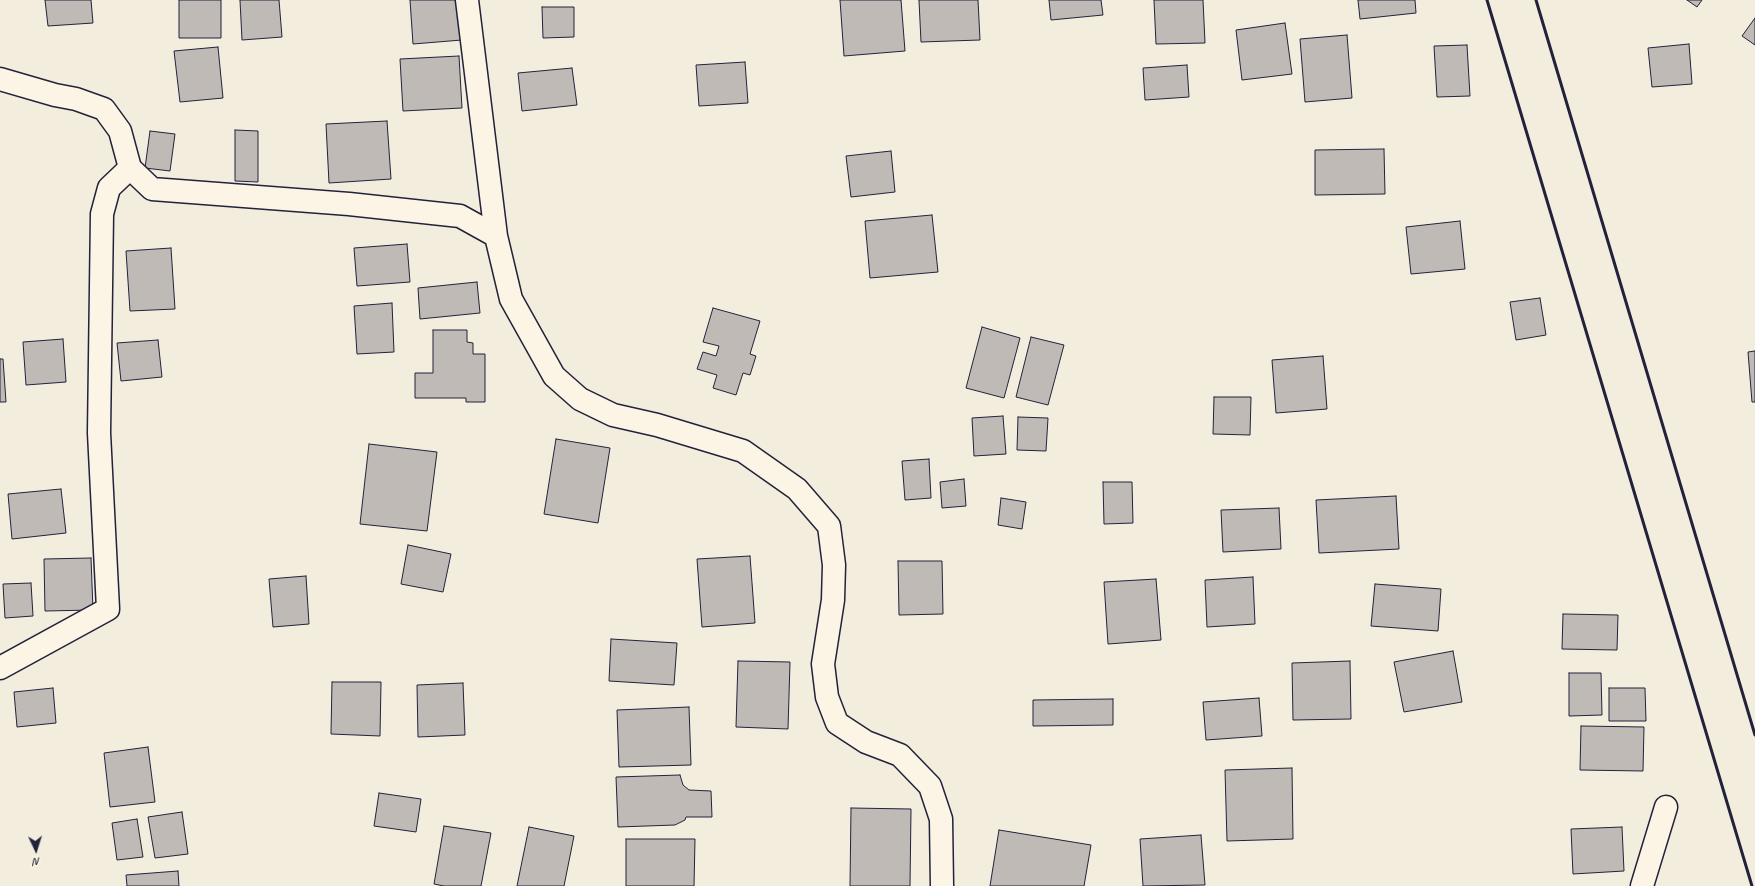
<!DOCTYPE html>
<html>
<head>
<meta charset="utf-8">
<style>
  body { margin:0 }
  #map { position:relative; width:1755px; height:886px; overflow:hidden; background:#f3edde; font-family:Caveat,sans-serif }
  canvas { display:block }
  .north { position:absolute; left:16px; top:830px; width:40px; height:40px; -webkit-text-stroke:3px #fcf5e5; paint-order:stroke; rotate:176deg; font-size:11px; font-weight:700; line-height:16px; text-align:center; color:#22223b }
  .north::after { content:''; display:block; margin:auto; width:14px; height:18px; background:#22223b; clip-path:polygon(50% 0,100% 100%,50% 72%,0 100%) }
</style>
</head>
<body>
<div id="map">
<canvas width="1755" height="886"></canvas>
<div class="north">N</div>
</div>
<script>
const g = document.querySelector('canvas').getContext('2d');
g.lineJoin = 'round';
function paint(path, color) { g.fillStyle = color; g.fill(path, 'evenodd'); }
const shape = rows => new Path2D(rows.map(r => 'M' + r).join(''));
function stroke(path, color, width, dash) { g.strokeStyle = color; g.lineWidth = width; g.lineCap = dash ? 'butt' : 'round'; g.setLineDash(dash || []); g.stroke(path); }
const building = shape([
  [45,0,91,0,93,23,48,26,45,0],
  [179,0,221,0,221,38,179,38,179,0],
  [240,0,279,0,282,37,242,40,240,0],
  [410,0,459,0,462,40,413,44,410,0],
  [840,0,901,0,905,51,844,56,840,0],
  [919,0,978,0,980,40,921,42,919,0],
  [1049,0,1101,0,1103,15,1051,20,1049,0],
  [1154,0,1203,0,1205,43,1156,44,1154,0],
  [1358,0,1415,0,1416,13,1360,19,1358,0],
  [1687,0,1702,0,1697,7,1687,0],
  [542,7,574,7,574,37,543,38,542,7],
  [1755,18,1755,45,1742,36,1755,18],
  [1285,23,1292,74,1242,80,1236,30,1285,23],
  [1347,35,1352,98,1305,102,1300,39,1347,35],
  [1689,44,1692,84,1652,87,1648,48,1689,44],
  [1467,45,1470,96,1437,97,1434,46,1467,45],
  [218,47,223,98,180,102,174,51,218,47],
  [459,56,462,108,403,111,400,59,459,56],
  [745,62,748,103,699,106,696,65,745,62],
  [1187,65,1189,97,1145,100,1143,68,1187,65],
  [572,68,577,105,522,111,518,73,572,68],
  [387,121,391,179,329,183,326,124,387,121],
  [235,130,258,131,258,182,235,181,235,130],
  [150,131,175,134,170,171,145,168,150,131],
  [1384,149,1385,194,1315,195,1315,150,1384,149],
  [891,151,895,192,851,197,846,156,891,151],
  [932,215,938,272,870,278,865,221,932,215],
  [1460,221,1465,269,1411,274,1406,227,1460,221],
  [407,244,410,282,357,286,354,248,407,244],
  [171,248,175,309,130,311,126,251,171,248],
  [477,282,480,313,420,319,418,288,477,282],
  [1540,298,1546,335,1516,340,1510,302,1540,298],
  [392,303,394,352,357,354,354,306,392,303],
  [713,308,760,321,750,354,756,356,750,375,743,373,736,395,713,388,717,375,697,369,703,352,716,356,719,346,703,342,713,308],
  [982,327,1020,338,1004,398,966,388,982,327],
  [433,330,467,330,467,342,473,343,473,354,485,354,485,402,466,402,466,398,415,398,415,373,433,373,433,330],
  [1031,337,1064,345,1048,405,1016,397,1031,337],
  [63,339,66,382,26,385,23,342,63,339],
  [158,340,162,377,121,381,117,343,158,340],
  [1755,351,1755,402,1752,402,1748,352,1755,351],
  [1323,356,1327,409,1276,413,1272,360,1323,356],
  [0,359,3,359,6,402,0,402,0,359],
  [1214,397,1251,397,1250,435,1213,434,1214,397],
  [1003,416,1006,454,974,456,972,418,1003,416],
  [1018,417,1048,418,1046,451,1017,450,1018,417],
  [556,439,610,448,598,523,544,514,556,439],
  [369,444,437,452,427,531,360,524,369,444],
  [929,459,931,498,905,500,902,461,929,459],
  [964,479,966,506,942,508,940,482,964,479],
  [1103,482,1132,482,1133,523,1104,524,1103,482],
  [61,489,66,533,12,539,8,494,61,489],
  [1396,496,1399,549,1319,553,1316,500,1396,496],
  [1001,498,1026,502,1022,529,998,525,1001,498],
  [1279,508,1281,549,1223,552,1221,510,1279,508],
  [408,545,451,554,443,592,401,584,408,545],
  [750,556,755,623,702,627,697,559,750,556],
  [91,558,93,610,45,611,44,559,91,558],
  [898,561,942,561,943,614,899,615,898,561],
  [306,576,309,624,273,627,269,579,306,576],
  [1253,577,1255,624,1207,627,1205,580,1253,577],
  [1156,579,1161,640,1108,644,1104,582,1156,579],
  [31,583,33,616,5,618,3,584,31,583],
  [1375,584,1441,589,1438,631,1371,626,1375,584],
  [1563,614,1618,615,1617,650,1562,649,1563,614],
  [611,639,677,643,674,685,609,681,611,639],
  [1453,651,1462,702,1404,712,1394,662,1453,651],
  [738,661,790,662,788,729,736,727,738,661],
  [1350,661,1351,719,1293,720,1292,663,1350,661],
  [1569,673,1601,673,1602,715,1569,716,1569,673],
  [332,682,381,682,380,736,331,734,332,682],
  [463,683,465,735,418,737,417,685,463,683],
  [53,688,56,723,17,727,14,692,53,688],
  [1609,688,1645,688,1646,721,1609,721,1609,688],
  [1259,698,1262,736,1206,740,1203,702,1259,698],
  [1113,699,1113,725,1033,726,1033,700,1113,699],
  [689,707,691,765,619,767,617,710,689,707],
  [1581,726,1644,727,1643,771,1580,770,1581,726],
  [148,747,155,802,110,807,104,753,148,747],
  [1292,768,1293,839,1227,841,1225,770,1292,768],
  [680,775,683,785,689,790,711,791,712,817,686,817,685,820,675,825,618,827,616,777,680,775],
  [379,793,421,799,416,832,374,826,379,793],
  [851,808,911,809,910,886,850,886,851,808],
  [182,812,188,854,155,858,148,817,182,812],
  [137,819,143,857,117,860,112,823,137,819],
  [444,826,491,833,481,886,444,886,434,884,444,826],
  [529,827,574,836,564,886,517,886,529,827],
  [1622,827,1624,871,1573,874,1571,829,1622,827],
  [999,830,1091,845,1084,886,990,886,999,830],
  [1201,835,1205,885,1143,886,1140,839,1201,835],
  [626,839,695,839,694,886,626,886,626,839],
  [178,871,179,886,127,886,126,875,178,871]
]);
paint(building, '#bfbab6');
stroke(building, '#22223b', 1);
const street = shape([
  [467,0,496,236],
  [0,79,55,95,76,99,104,109,120,131,130,168,152,189,349,204,460,216,496,236,511,299,554,376,580,399,613,415,657,425,743,451,797,489,829,526,834,565,833,600,823,664,827,697,837,723,866,742,900,755,930,786,941,819,942,886],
  [0,668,108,609,99,433,102,214,109,188,130,168],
  [1642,886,1666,807]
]);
stroke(street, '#22223b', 25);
stroke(street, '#fcf5e5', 22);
stroke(shape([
  [1487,0,1752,886],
  [1536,0,1755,735]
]), '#22223b', 3);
</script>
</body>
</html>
